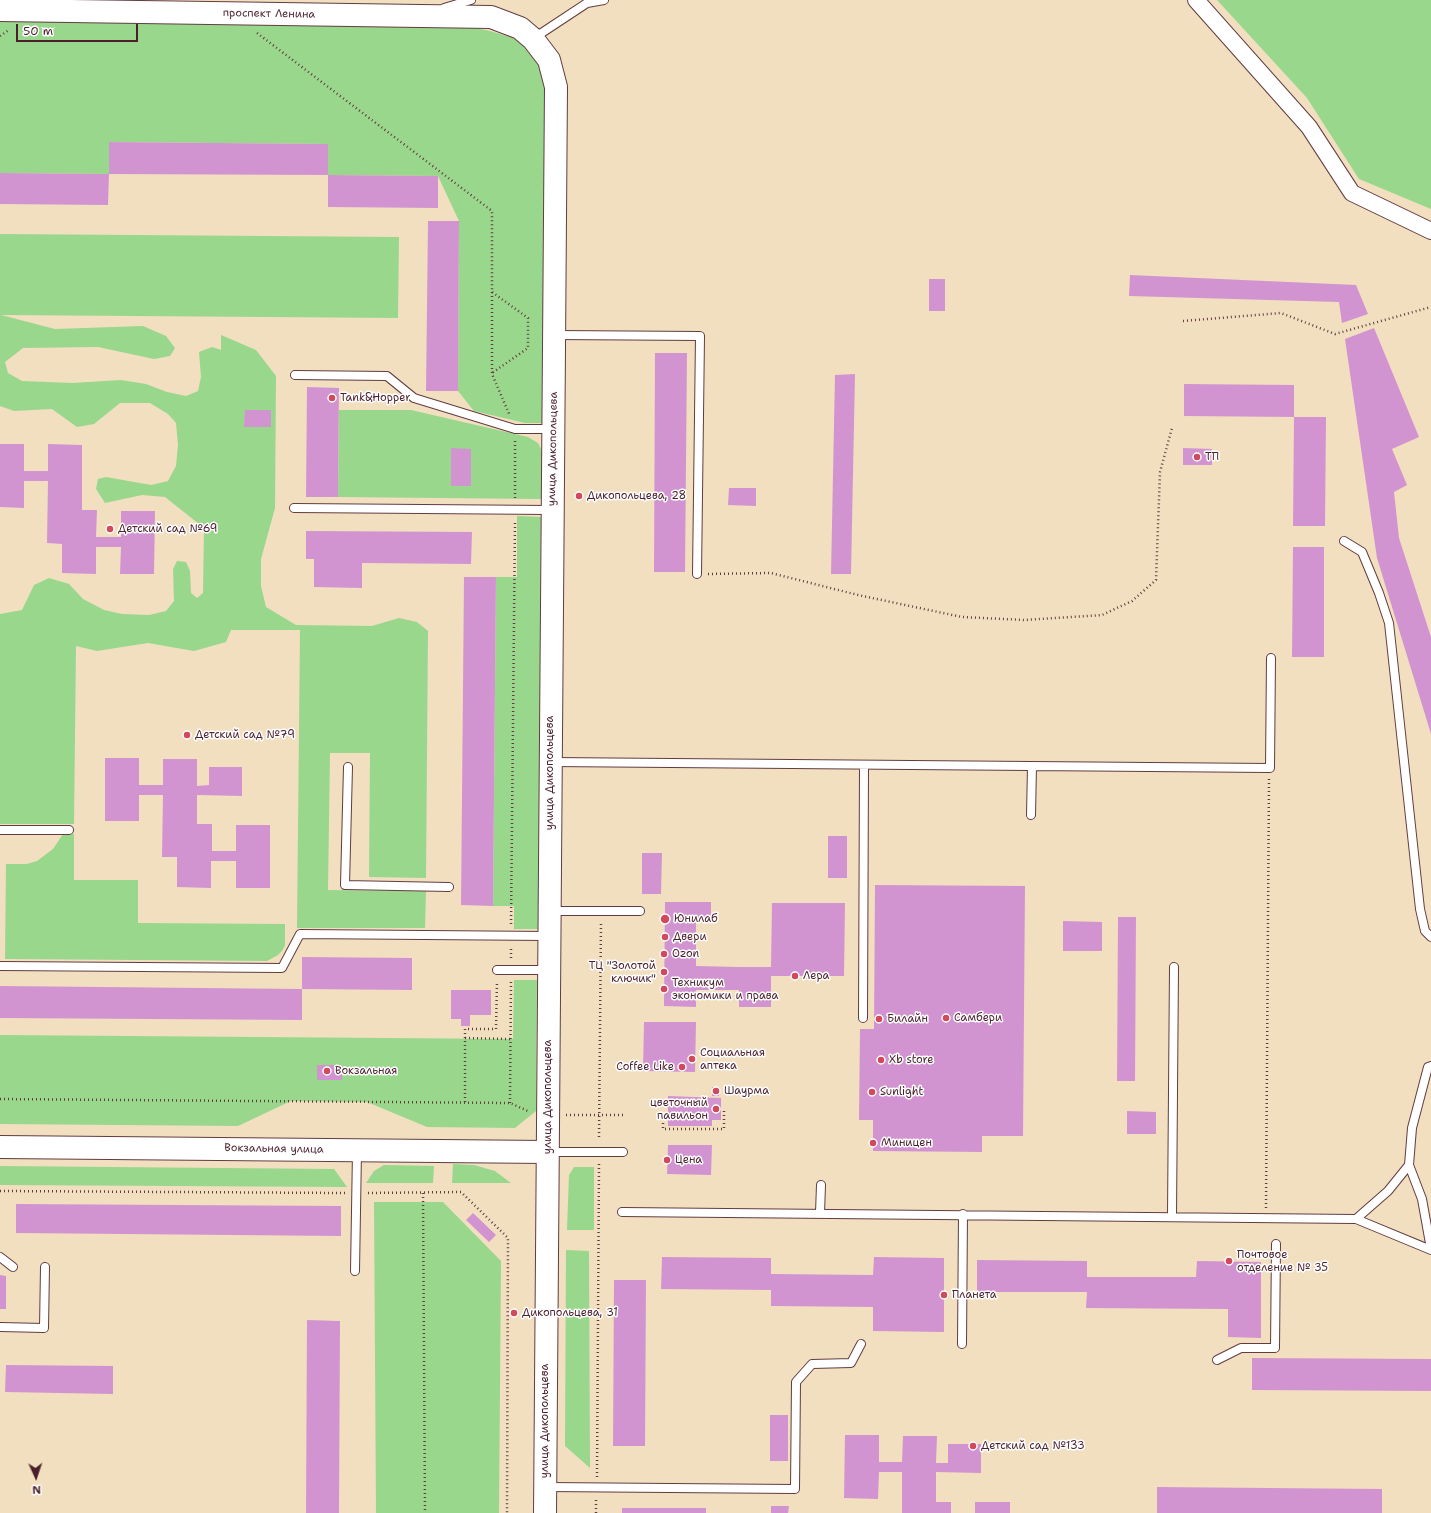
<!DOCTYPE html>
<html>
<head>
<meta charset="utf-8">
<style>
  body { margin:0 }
  #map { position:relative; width:1431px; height:1513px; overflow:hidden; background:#f1dfc0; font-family:"Shantell Sans",sans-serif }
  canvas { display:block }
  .north { position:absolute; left:16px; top:1457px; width:40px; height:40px; -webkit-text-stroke:3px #fff; paint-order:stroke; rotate:177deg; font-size:11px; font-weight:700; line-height:16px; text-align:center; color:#4a1f2b }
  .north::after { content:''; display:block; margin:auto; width:14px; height:18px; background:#4a1f2b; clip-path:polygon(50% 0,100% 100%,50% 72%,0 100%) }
  .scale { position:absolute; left:16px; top:24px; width:122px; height:18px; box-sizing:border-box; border:2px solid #4a1f2b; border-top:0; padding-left:5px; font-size:12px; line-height:14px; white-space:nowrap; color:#4a1f2b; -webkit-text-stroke:3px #fff; paint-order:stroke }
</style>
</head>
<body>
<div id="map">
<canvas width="1431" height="1513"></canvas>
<div class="north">N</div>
<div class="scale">50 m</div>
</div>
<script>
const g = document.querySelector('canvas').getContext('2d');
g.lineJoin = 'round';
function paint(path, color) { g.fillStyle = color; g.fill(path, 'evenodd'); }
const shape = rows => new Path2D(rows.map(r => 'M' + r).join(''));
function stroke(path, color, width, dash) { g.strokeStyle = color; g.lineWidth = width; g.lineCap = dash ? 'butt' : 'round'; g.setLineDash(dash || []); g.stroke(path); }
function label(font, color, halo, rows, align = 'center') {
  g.font = font + ' "Shantell Sans",sans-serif'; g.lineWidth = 3; g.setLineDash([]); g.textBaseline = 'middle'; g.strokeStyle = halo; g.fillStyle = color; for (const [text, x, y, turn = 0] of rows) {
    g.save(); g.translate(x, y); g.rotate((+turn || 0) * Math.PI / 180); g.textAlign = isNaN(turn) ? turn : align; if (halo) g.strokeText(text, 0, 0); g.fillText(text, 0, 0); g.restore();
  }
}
paint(shape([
  [1217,0,1431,0,1431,209,1359,179,1307,98],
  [13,19,454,24,486,30,515,38,525,46,539,65,545,87,542,423,525,423,474,411,458,391,459,221,438,176,328,175,328,144,109,142,109,174,0,173,0,22],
  [0,234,399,237,398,318,1,315,55,329,143,326,166,336,175,348,170,356,154,359,98,347,23,348,5,362,8,373,22,381,72,383,121,380,146,384,167,392,186,396,198,391,201,377,199,352,212,347,221,350,221,335,256,350,276,376,275,508,261,559,261,586,266,607,296,625,372,626,399,618,417,622,428,631,426,878,369,877,370,753,330,753,328,890,426,891,425,928,297,928,300,630,231,630,226,642,194,651,148,643,97,651,76,646,74,824,0,824,0,614,22,610,34,585,49,578,69,584,83,599,104,610,122,614,149,615,166,611,174,601,173,569,177,561,186,562,190,571,191,593,197,598,203,593,204,528,165,497,142,495,105,503,96,489,98,479,106,477,151,485,168,481,176,466,178,445,176,423,168,414,150,403,120,403,94,424,77,427,52,409,14,411,0,406],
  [339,410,411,410,528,437,538,443,542,451,541,499,338,497],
  [517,516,541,517,538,929,514,929,514,906,493,906,496,577,517,577],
  [63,834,74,834,74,880,138,880,138,923,285,924,285,945,282,951,278,955,267,961,5,959,6,864,27,864,37,861,53,849],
  [514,980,537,980,536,1111,515,1128,427,1127,367,1102,291,1101,238,1126,0,1124,0,1035,513,1039],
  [453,1164,474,1165,495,1171,511,1183,452,1183],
  [384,1165,434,1166,433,1183,366,1183,374,1171],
  [0,1166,334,1169,347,1187,0,1185],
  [574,1167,594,1167,594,1230,567,1230,569,1175],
  [374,1202,443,1202,501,1261,499,1513,376,1513],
  [566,1250,589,1251,590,1468,565,1446]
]), '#99d78d');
paint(shape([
  [109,142,328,144,328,175,109,174],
  [0,173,109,174,108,205,0,204],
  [328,175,438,176,438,208,328,207],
  [428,221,459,221,458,391,426,391],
  [1130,275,1356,285,1368,314,1342,323,1339,302,1129,296],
  [929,279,945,279,945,311,929,311],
  [1374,328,1419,437,1392,449,1407,485,1394,492,1399,538,1431,637,1431,734,1377,558,1345,339],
  [655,353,687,353,685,572,654,572],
  [855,374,851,574,831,574,835,375],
  [1184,384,1294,385,1294,417,1184,416],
  [307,387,339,388,338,497,306,497],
  [245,410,271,410,271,427,244,427],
  [1294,417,1326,417,1325,526,1293,526],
  [0,444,24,444,24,471,48,471,48,444,82,445,82,510,97,510,96,537,121,537,121,511,155,511,154,574,120,574,121,547,96,547,96,574,62,573,62,544,47,543,48,481,24,481,24,508,0,507],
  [451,448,471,449,471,486,451,486],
  [1183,448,1212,449,1212,465,1183,465],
  [729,488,756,488,756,506,728,505],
  [306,531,472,532,471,564,362,563,362,588,314,587,314,559,306,559],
  [1293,547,1324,547,1324,657,1292,657],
  [464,577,496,577,493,906,461,905],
  [105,758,139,758,139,785,163,785,163,759,197,759,197,786,209,785,209,767,242,767,242,796,197,795,197,824,212,824,212,851,236,851,236,825,270,825,270,888,236,888,236,861,211,861,211,888,177,887,177,857,162,857,163,795,139,795,139,821,105,821],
  [828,836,847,836,847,878,828,878],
  [642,853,662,853,661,894,642,894],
  [875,885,1025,886,1023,1136,982,1136,982,1152,873,1151,873,1120,859,1120,860,1029,874,1029],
  [665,902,711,902,711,918,696,918,696,966,739,967,771,967,772,903,845,903,844,976,771,976,771,1007,739,1007,739,990,696,990,696,1007,664,1006],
  [1118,917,1136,917,1135,1081,1117,1081],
  [1063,921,1102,922,1102,951,1063,951],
  [302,957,412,958,412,990,302,989],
  [0,986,302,989,302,1020,0,1018],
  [451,990,491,990,491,1015,470,1015,470,1026,461,1026,461,1019,451,1019],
  [644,1022,696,1022,695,1072,643,1071],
  [317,1065,342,1065,342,1080,317,1080],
  [712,1087,719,1087,719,1096,712,1096],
  [668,1096,721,1098,721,1120,712,1120,712,1126,668,1126],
  [1127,1111,1156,1112,1156,1134,1127,1134],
  [668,1145,712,1145,711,1175,667,1174],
  [16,1204,341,1206,341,1236,16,1233],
  [473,1213,496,1235,489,1242,466,1220],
  [662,1257,771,1258,771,1274,873,1275,874,1257,944,1258,944,1332,873,1331,873,1307,771,1306,771,1290,661,1289],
  [977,1260,1087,1261,1087,1277,1196,1277,1197,1261,1261,1262,1261,1338,1228,1337,1228,1309,1086,1308,1087,1292,977,1292],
  [0,1275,6,1276,6,1309,0,1309],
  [614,1280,646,1280,645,1446,613,1446],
  [307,1320,340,1321,339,1513,306,1513],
  [1252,1358,1431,1359,1431,1391,1252,1390],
  [6,1365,113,1366,113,1394,5,1392],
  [770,1415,788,1415,788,1461,770,1461],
  [845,1435,879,1435,879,1462,902,1462,903,1436,937,1436,936,1463,948,1463,948,1444,981,1444,981,1473,936,1472,936,1502,951,1502,951,1513,902,1513,902,1472,879,1472,878,1499,844,1498],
  [1157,1487,1382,1489,1382,1513,1157,1513],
  [975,1502,1010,1502,1010,1513,975,1513],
  [771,1506,789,1506,788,1513,771,1513],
  [622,1508,706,1508,706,1513,622,1513]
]), '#d294d1');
const lane = shape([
  [444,8,471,0],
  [534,38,587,3,604,0],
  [555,335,700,336,697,574],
  [295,375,387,376,414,398,515,429,553,429],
  [294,508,551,510],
  [1344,541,1362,552,1379,593,1389,623,1420,909,1425,931,1431,937],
  [552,762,1270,768,1271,658],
  [348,767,345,885,449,887],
  [1031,815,1032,766],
  [0,830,69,830],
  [550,911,640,911],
  [0,966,282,968,300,934,549,936],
  [497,970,548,970],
  [863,1018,864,765],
  [548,1152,623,1152],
  [1409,1165,1422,1199,1431,1249],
  [622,1212,1356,1219,1431,1250],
  [820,1213,821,1185],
  [1172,1216,1174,967],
  [1356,1219,1388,1191,1409,1165,1412,1128,1428,1067,1431,1066],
  [0,1257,13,1267],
  [355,1271,357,1151],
  [0,1327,44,1328,45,1267],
  [962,1344,963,1214],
  [1217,1360,1241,1348,1275,1348,1276,1244],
  [546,1487,795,1489,796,1382,812,1364,851,1363,861,1344]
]);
const street = shape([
  [1196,0,1309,127,1352,193,1431,231]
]);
const secondary = shape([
  [0,10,491,17,520,28,533,39,549,60,556,87,545,1513],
  [0,1147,547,1152]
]);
stroke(lane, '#633c41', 10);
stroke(street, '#633c41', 18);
stroke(secondary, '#633c41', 24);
stroke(shape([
  [257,33,492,211,492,292,528,318,528,348,492,373],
  [0,36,9,30],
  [492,292,492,374,510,416],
  [1183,321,1281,313,1335,334,1431,307],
  [515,498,515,439],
  [708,574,771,573,858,595,962,617,1025,620,1102,615,1132,601,1156,580,1160,472,1172,428],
  [511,924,515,521],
  [511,958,511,947],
  [465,1038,510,1039],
  [0,1099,510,1103,530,1112],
  [465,1102,465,1029,496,1029,497,982],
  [510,1103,511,981],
  [566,1115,623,1115],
  [663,1115,663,1129,724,1129,724,1110],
  [599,1137,601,922],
  [0,1191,345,1193],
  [368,1193,461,1192,508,1238,507,1513],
  [423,1193,425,1513],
  [1266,1208,1269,779],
  [597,1477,599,1164],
  [596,1513,596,1500]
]), '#633c41', 2.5, [1, 3]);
stroke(lane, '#fff', 8);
stroke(street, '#fff', 16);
stroke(secondary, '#fff', 22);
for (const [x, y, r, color] of [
  [332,398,4,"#d1495b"],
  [1197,457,4,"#d1495b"],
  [579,496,4,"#d1495b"],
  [110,529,4,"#d1495b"],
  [187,735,4,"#d1495b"],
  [665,919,5,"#d1495b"],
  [665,937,4,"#d1495b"],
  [664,954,4,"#d1495b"],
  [664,972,4,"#d1495b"],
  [795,976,4,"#d1495b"],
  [664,989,4,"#d1495b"],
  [946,1018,4,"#d1495b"],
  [879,1019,4,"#d1495b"],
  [692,1059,4,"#d1495b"],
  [881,1060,4,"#d1495b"],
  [682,1067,4,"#d1495b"],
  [327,1071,4,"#d1495b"],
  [716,1091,4,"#d1495b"],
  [872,1092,4,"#d1495b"],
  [716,1109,4,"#d1495b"],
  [873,1143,4,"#d1495b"],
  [667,1160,4,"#d1495b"],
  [1229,1261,4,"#d1495b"],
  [944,1295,4,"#d1495b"],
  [514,1313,4,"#d1495b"],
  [973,1446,4,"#d1495b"]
]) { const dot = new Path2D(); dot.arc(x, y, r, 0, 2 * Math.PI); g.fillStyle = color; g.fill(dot); stroke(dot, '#fff', 1.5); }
label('11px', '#4a1f2b', '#fff', [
  ["проспект Ленина",269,14,1],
  ["улица Дикопольцева",553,449,-89],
  ["улица Дикопольцева",550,773,-90],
  ["улица Дикопольцева",548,1097,-90],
  ["Вокзальная улица",274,1149,1],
  ["улица Дикопольцева",545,1421,-90]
]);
label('11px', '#4a1f2b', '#fff', [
  ["Tank&Hopper",340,398],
  ["ТП",1205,457],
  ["Дикопольцева, 28",587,496],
  ["Детский сад №69",118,529],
  ["Детский сад №79",195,735],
  ["Юнилаб",674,919],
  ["Двери",673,937],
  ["Ozon",672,954],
  ["ТЦ \"Золотой",656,966,"right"],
  ["ключик\"",656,979,"right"],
  ["Лера",803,976],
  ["Техникум",672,983],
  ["экономики и права",672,996],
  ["Самбери",954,1018],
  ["Билайн",887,1019],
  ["Социальная",700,1053],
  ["аптека",700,1066],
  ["Xb store",889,1060],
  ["Coffee Like",674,1067,"right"],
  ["Вокзальная",335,1071],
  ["Шаурма",724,1091],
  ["Sunlight",880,1092],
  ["цветочный",708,1103,"right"],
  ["павильон",708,1116,"right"],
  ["Миницен",881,1143],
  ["Цена",675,1160],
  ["Почтовое",1237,1255],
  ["отделение № 35",1237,1268],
  ["Планета",952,1295],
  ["Дикопольцева, 31",522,1313],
  ["Детский сад №133",981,1446]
], 'left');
</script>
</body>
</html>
